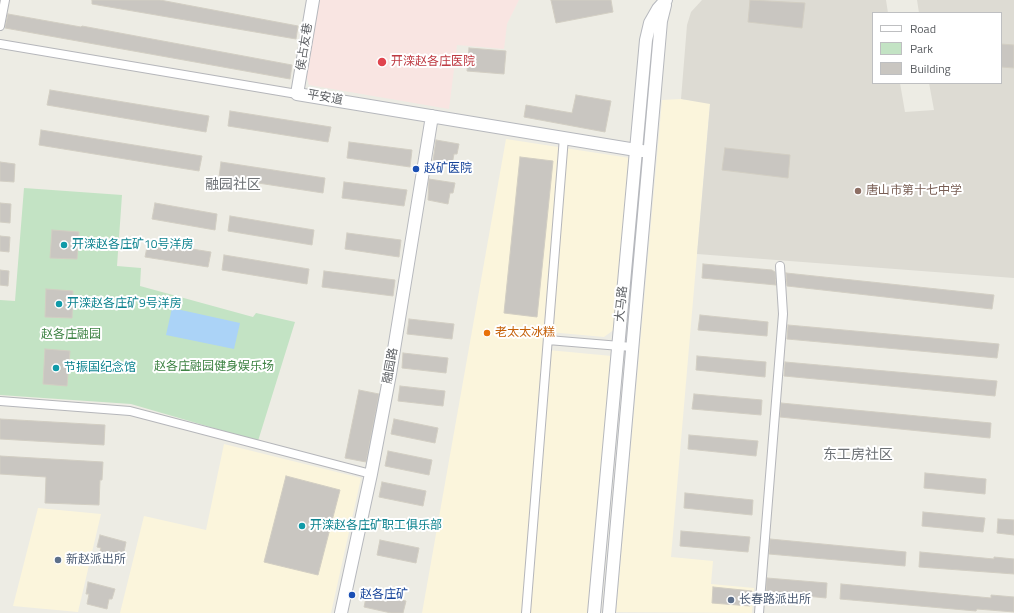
<!DOCTYPE html>
<html>
<head>
<meta charset="utf-8">
<style>
  body { margin:0 }
  #map { position:relative; width:1014px; height:613px; overflow:hidden; background:#edece4; font-family:"Titillium Web",sans-serif }
  canvas { display:block }
  .legend { position:absolute; left:872px; top:12px; width:130px; height:72px; box-sizing:border-box; background:#fff; border:1px solid #bebfc1; margin:0; padding:5px 7px; list-style:none; font-size:12px; color:#5c5f63 }
  .legend li { display:flex; align-items:center; gap:8px; height:20px }
  .legend b { width:20px; border:1px solid #bebfc1 }
</style>
</head>
<body>
<div id="map">
<canvas width="1014" height="613"></canvas>
<ul class="legend">
<li><b style="height:5px;background:#fff"></b>Road</li>
<li><b style="height:11px;background:#c3e3c4"></b>Park</li>
<li><b style="height:11px;background:#c9c6c1"></b>Building</li>
</ul>
</div>
<script>
const g = document.querySelector('canvas').getContext('2d');
g.lineJoin = 'round';
function paint(path, color) { g.fillStyle = color; g.fill(path, 'evenodd'); }
const shape = rows => new Path2D(rows.map(r => 'M' + r).join(''));
function stroke(path, color, width, dash) { g.strokeStyle = color; g.lineWidth = width; g.lineCap = dash ? 'butt' : 'round'; g.setLineDash(dash || []); g.stroke(path); }
function label(font, color, halo, rows, align = 'center') {
  g.font = font + ' "Titillium Web","Noto Sans SC",sans-serif'; g.lineWidth = 4; g.setLineDash([]); g.textBaseline = 'middle'; g.strokeStyle = halo; g.fillStyle = color; for (const [text, x, y, turn = 0] of rows) {
    g.save(); g.translate(x, y); g.rotate((+turn || 0) * Math.PI / 180); g.textAlign = isNaN(turn) ? turn : align; if (halo) g.strokeText(text, 0, 0); g.fillText(text, 0, 0); g.restore();
  }
}
paint(shape([
  [681,99,710,103,671,557,713,561,711,584,754,588,752,613,616,612,662,100],
  [506,139,630,158,615,329,604,337,549,332,548,350,612,356,588,613,422,613],
  [224,444,361,478,331,613,120,613,144,516,206,530],
  [38,508,101,514,78,612,13,606]
]), '#fbf5dc');
paint(shape([
  [702,0,886,0,888,13,873,13,873,83,900,83,905,112,934,110,929,83,1001,83,1001,13,919,13,917,0,1014,0,1014,278,697,254,710,104,681,99,687,25,691,12]
]), '#dddbd3');
paint(shape([
  [318,0,519,0,507,24,504,49,457,45,449,109,309,85,306,75]
]), '#f9e5e2');
paint(shape([
  [24,188,122,195,117,266,141,268,140,286,253,317,256,313,295,322,258,441,131,404,0,395,0,300,15,301]
]), '#c3e3c4');
paint(shape([
  [172,308,240,323,234,349,166,335]
]), '#abd3f7');
const building = shape([
  [92,0,160,0,298,26,296,39,92,4,92,0],
  [551,0,611,0,613,12,556,23,551,0],
  [750,0,805,3,802,28,748,22,750,0],
  [8,14,81,27,82,26,292,65,290,79,5,28,8,14],
  [1001,44,1014,45,1014,68,1001,67,1001,44],
  [469,48,506,51,504,74,467,71,469,48],
  [50,90,209,116,206,132,47,105,50,90],
  [576,95,611,101,605,132,524,117,526,105,572,113,576,95],
  [230,111,331,127,328,142,228,126,230,111],
  [41,130,202,156,199,171,39,145,41,130],
  [436,140,459,144,457,154,454,154,452,165,433,161,436,140],
  [349,142,412,150,410,167,347,158,349,142],
  [725,148,790,155,788,178,722,170,725,148],
  [520,157,553,161,537,317,504,313,520,157],
  [0,162,15,164,14,182,0,181,0,162],
  [221,162,325,178,323,193,219,177,221,162],
  [429,179,455,183,453,193,450,193,448,204,428,200,429,179],
  [344,182,407,190,404,206,342,198,344,182],
  [0,203,11,204,10,223,0,222,0,203],
  [155,203,217,214,215,230,152,219,155,203],
  [230,216,314,230,312,245,228,231,230,216],
  [52,230,79,232,77,259,50,258,52,230],
  [347,233,401,240,399,257,345,249,347,233],
  [0,236,10,237,9,252,0,251,0,236],
  [148,242,211,252,208,267,145,257,148,242],
  [224,255,309,269,307,284,222,270,224,255],
  [703,264,772,270,775,272,776,285,702,278,703,264],
  [0,270,9,271,8,286,0,285,0,270],
  [324,271,395,280,393,296,322,287,324,271],
  [786,273,994,295,992,309,787,286,786,273],
  [46,289,73,291,72,318,45,317,46,289],
  [700,315,768,322,767,336,698,330,700,315],
  [409,319,454,324,452,339,407,334,409,319],
  [788,325,999,344,997,358,787,339,788,325],
  [45,349,70,351,67,386,43,384,45,349],
  [403,353,448,358,446,373,402,368,403,353],
  [697,356,766,362,765,377,696,370,697,356],
  [785,362,997,381,995,396,784,376,785,362],
  [400,386,445,391,443,406,398,401,400,386],
  [359,390,379,394,366,462,345,458,359,390],
  [694,394,762,400,761,415,692,409,694,394],
  [781,403,991,423,990,438,780,417,781,403],
  [0,419,105,425,104,445,0,439,0,419],
  [394,419,438,428,435,443,391,434,394,419],
  [689,435,758,441,756,456,688,449,689,435],
  [388,451,432,460,429,475,385,466,388,451],
  [0,456,103,462,102,480,100,480,99,505,45,503,46,477,0,474,0,456],
  [925,473,986,479,985,494,924,488,925,473],
  [286,476,340,490,318,575,264,562,286,476],
  [382,482,426,491,423,506,379,497,382,482],
  [685,493,753,500,752,515,684,508,685,493],
  [923,512,985,518,983,532,922,526,923,512],
  [998,519,1014,520,1014,535,997,533,998,519],
  [681,531,750,537,748,552,680,546,681,531],
  [100,535,126,542,124,552,121,552,118,562,98,557,101,548,97,547,100,535],
  [770,539,906,552,905,566,769,554,770,539],
  [380,540,419,548,416,563,377,555,380,540],
  [920,552,994,559,994,557,1014,559,1014,574,919,567,920,552],
  [767,578,827,583,826,598,766,592,767,578],
  [88,582,115,589,112,599,109,599,107,609,87,604,89,594,86,594,88,582],
  [841,584,991,598,991,595,1014,597,1014,612,977,609,976,611,840,599,841,584],
  [713,587,752,591,750,606,712,603,713,587],
  [367,593,406,601,403,613,391,613,364,607,367,593]
]);
paint(building, '#c9c6c1');
stroke(building, '#d2cec3', 1);
const street = shape([
  [0,26,5,0],
  [0,44,297,94],
  [548,340,632,347],
  [0,401,130,411,371,474],
  [526,613,564,137],
  [759,613,783,314,780,266]
]);
const secondary = shape([
  [313,0,297,94,642,151],
  [341,613,371,474,390,374,432,116],
  [594,613,646,40,650,23,658,9,666,0],
  [609,613,661,21,665,5]
]);
stroke(street, '#b5b6ba', 10);
stroke(secondary, '#b6b8bd', 14);
stroke(street, '#fff', 8);
stroke(secondary, '#fff', 12);
for (const [x, y, r, color] of [
  [382,62,5,"#e0444e"],
  [416,169,4,"#1a4fb4"],
  [858,191,4,"#8d6e63"],
  [64,245,4,"#0f9aa8"],
  [59,304,4,"#0f9aa8"],
  [487,333,4,"#e8710a"],
  [56,368,4,"#0f9aa8"],
  [302,526,4,"#0f9aa8"],
  [58,560,4,"#5c6f8a"],
  [352,595,4,"#1a4fb4"],
  [731,600,4,"#5c6f8a"]
]) { const dot = new Path2D(); dot.arc(x, y, r, 0, 2 * Math.PI); g.fillStyle = color; g.fill(dot); stroke(dot, '#fff', 1.5); }
label('12px', '#5c5f63', '#fff', [
  ["侯占友巷",305,47,-81],
  ["平安道",325,98,10],
  ["大马路",622,304,-85],
  ["融园路",391,366,-80]
]);
label('12px', '#be3a42', '#fff', [
  ["开滦赵各庄医院",391,62]
], 'left');
label('12px', '#164399', '#fff', [
  ["赵矿医院",424,169],
  ["赵各庄矿",360,595]
], 'left');
label('12px', '#785e54', '#fff', [
  ["唐山市第十七中学",866,191]
], 'left');
label('12px', '#0d838f', '#fff', [
  ["开滦赵各庄矿10号洋房",72,245],
  ["开滦赵各庄矿9号洋房",67,304],
  ["节振国纪念馆",64,368],
  ["开滦赵各庄矿职工俱乐部",310,526]
], 'left');
label('12px', '#c56008', '#fff', [
  ["老太太冰糕",495,333]
], 'left');
label('12px', '#3d8243', '#fff', [
  ["赵各庄融园",71,335],
  ["赵各庄融园健身娱乐场",214,367]
]);
label('12px', '#4e5e75', '#fff', [
  ["新赵派出所",66,560],
  ["长春路派出所",739,600]
], 'left');
label('14px', '#6d7175', '#fff', [
  ["融园社区",233,186],
  ["东工房社区",858,456]
]);
</script>
</body>
</html>
